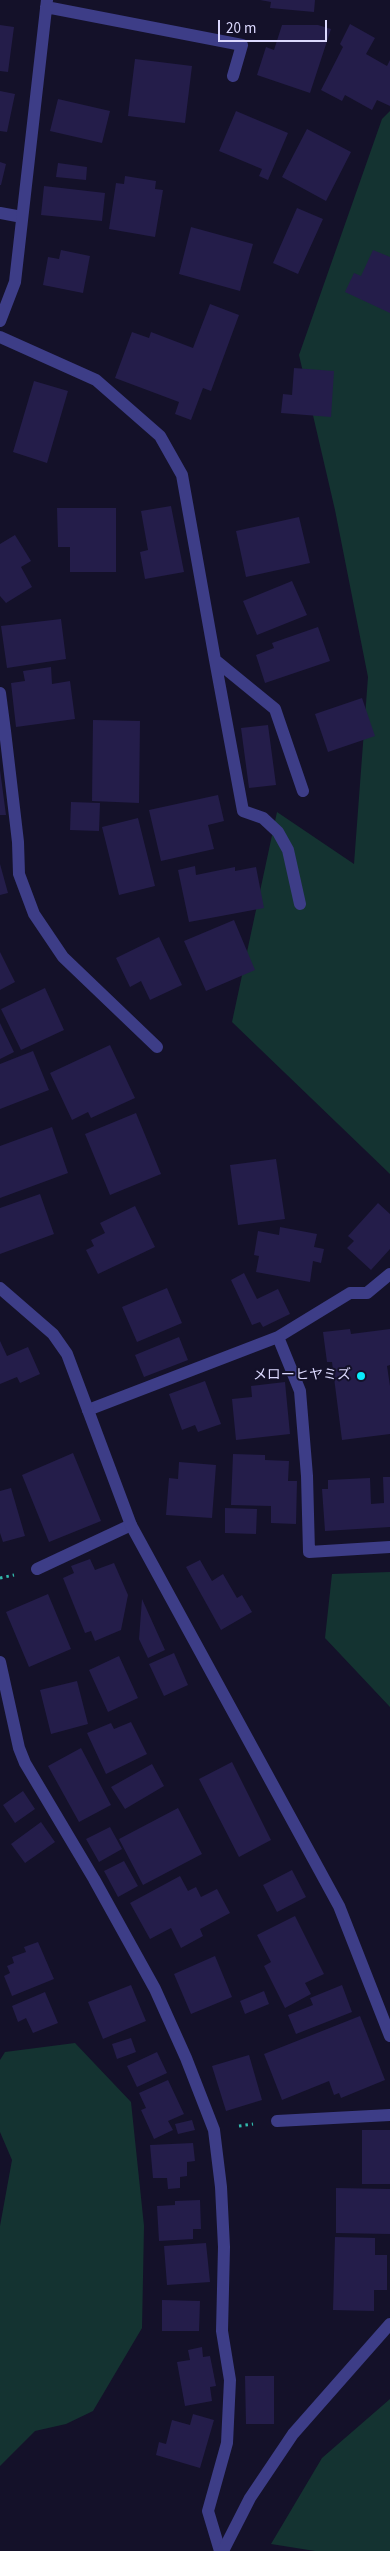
<!DOCTYPE html>
<html>
<head>
<meta charset="utf-8">
<style>
  body { margin:0 }
  #map { position:relative; width:390px; height:2551px; overflow:hidden; background:#141129; font-family:"Source Sans 3",sans-serif }
  canvas { display:block }
  .scale { position:absolute; left:218px; top:20px; width:109px; height:22px; box-sizing:border-box; border:2px solid #dcd9fe; border-top:0; padding-left:6px; font-size:15px; line-height:18px; white-space:nowrap; color:#dcd9fe; -webkit-text-stroke:4px #141129; paint-order:stroke }
</style>
</head>
<body>
<div id="map">
<canvas width="390" height="2551"></canvas>
<div class="scale">20 m</div>
</div>
<script>
const g = document.querySelector('canvas').getContext('2d');
g.lineJoin = 'round';
function paint(path, color) { g.fillStyle = color; g.fill(path, 'evenodd'); }
const shape = rows => new Path2D(rows.map(r => 'M' + r).join(''));
function stroke(path, color, width, dash) { g.strokeStyle = color; g.lineWidth = width; g.lineCap = dash ? 'butt' : 'round'; g.setLineDash(dash || []); g.stroke(path); }
function label(font, color, halo, rows, align = 'center') {
  g.font = font + ' "Source Sans 3","Noto Sans JP",sans-serif'; g.lineWidth = 4; g.setLineDash([]); g.textBaseline = 'middle'; g.strokeStyle = halo; g.fillStyle = color; for (const [text, x, y, turn = 0] of rows) {
    g.save(); g.translate(x, y); g.rotate((+turn || 0) * Math.PI / 180); g.textAlign = isNaN(turn) ? turn : align; if (halo) g.strokeText(text, 0, 0); g.fillText(text, 0, 0); g.restore();
  }
}
paint(shape([
  [390,111,390,1174,232,1022,277,812,354,864,368,677,335,510,299,355,382,119],
  [390,1572,390,1707,325,1638,332,1574],
  [75,2043,131,2102,144,2226,142,2328,93,2411,66,2424,35,2431,0,2466,0,2226,12,2160,0,2132,0,2060,5,2052],
  [390,2399,390,2551,315,2551,271,2544,322,2458]
]), '#143331');
paint(shape([
  [260,0,315,0,314,12,270,8,271,2],
  [350,24,375,38,366,54,387,66,390,60,390,106,377,100,372,110,345,95,342,101,321,90,343,47,340,44],
  [0,25,14,27,8,72,0,71],
  [282,25,318,25,331,29,310,93,257,75,266,47,274,50],
  [135,59,192,66,185,123,128,116],
  [0,91,15,94,7,132,0,131],
  [58,99,110,111,102,143,50,131],
  [236,111,288,133,268,180,259,176,262,169,219,151],
  [307,129,351,152,326,201,282,177],
  [0,162,6,164,1,185,0,185],
  [58,163,87,167,86,180,56,177],
  [125,176,156,181,155,189,163,190,155,237,109,229,116,183,124,184],
  [44,186,105,193,102,221,41,215],
  [297,208,323,219,298,274,273,263],
  [191,227,253,244,240,291,179,274],
  [61,250,90,256,83,293,43,285,48,257,59,259],
  [373,250,390,257,390,313,345,292,354,273,361,276],
  [210,304,239,315,211,391,203,388,191,420,175,414,179,402,115,378,132,332,149,338,151,332,193,348],
  [294,368,334,371,331,417,281,413,283,394,292,395],
  [34,381,68,391,47,463,13,452],
  [171,506,184,572,145,579,140,552,148,550,141,511],
  [57,508,116,508,116,572,70,572,70,547,58,547],
  [299,517,310,563,246,577,236,531],
  [15,535,31,561,21,567,32,587,6,603,0,596,0,544],
  [292,581,307,615,257,635,243,601],
  [61,619,66,659,7,668,1,626],
  [318,627,330,661,265,683,256,655,274,648,272,643],
  [51,667,52,684,70,681,75,719,16,727,11,683,25,681,23,671],
  [362,698,375,736,328,752,315,714],
  [93,720,140,721,139,803,92,801],
  [268,725,276,785,249,788,241,728],
  [0,770,6,815,0,815],
  [218,795,224,821,208,825,214,849,161,861,149,810],
  [71,802,100,803,99,831,70,830],
  [138,818,155,886,119,895,102,827],
  [0,864,8,893,0,895],
  [195,866,196,875,235,867,235,871,256,867,264,908,189,922,178,870],
  [234,920,255,970,206,991,184,941],
  [159,937,182,985,150,1000,141,981,130,987,116,958],
  [0,952,15,982,0,990],
  [45,988,64,1030,21,1050,1,1009],
  [0,1023,14,1052,0,1059],
  [110,1045,135,1098,91,1118,88,1112,72,1120,50,1073],
  [33,1051,49,1090,0,1109,0,1064],
  [136,1113,161,1174,110,1195,85,1134],
  [52,1127,68,1173,0,1198,0,1146],
  [276,1159,285,1219,238,1225,230,1165],
  [40,1194,54,1234,0,1254,0,1208],
  [378,1203,390,1214,390,1249,371,1270,347,1248,354,1241,348,1236],
  [135,1206,155,1247,98,1274,86,1250,94,1246,91,1240,105,1233,100,1223],
  [280,1227,317,1234,314,1247,324,1249,321,1263,313,1261,310,1282,256,1272,259,1256,254,1255,258,1231,279,1235],
  [244,1273,257,1299,278,1289,290,1314,263,1327,260,1322,252,1325,231,1280],
  [167,1288,182,1323,137,1342,122,1307],
  [350,1329,351,1334,390,1329,390,1365,387,1366,390,1386,390,1434,342,1440,332,1362,327,1362,323,1332],
  [179,1337,188,1360,144,1377,135,1355],
  [0,1341,7,1356,28,1347,40,1374,20,1383,17,1377,0,1384],
  [205,1381,221,1424,198,1432,195,1425,182,1430,169,1394],
  [285,1382,290,1434,236,1440,232,1399,252,1397,251,1386],
  [73,1453,101,1521,49,1542,22,1475],
  [233,1454,265,1455,265,1460,289,1461,288,1481,297,1481,296,1524,271,1523,271,1506,231,1505],
  [179,1462,216,1465,212,1518,166,1515,169,1478,178,1479],
  [383,1477,390,1477,390,1527,325,1531,322,1489,328,1489,328,1480,370,1478,371,1504,384,1503],
  [11,1488,25,1536,3,1542,0,1533,0,1491],
  [225,1508,257,1509,256,1534,225,1533],
  [90,1559,95,1570,114,1563,128,1595,121,1630,95,1641,91,1631,85,1633,63,1578,74,1573,71,1566],
  [200,1560,212,1581,223,1574,237,1598,242,1595,252,1612,221,1630,186,1567],
  [48,1594,71,1649,29,1667,6,1612],
  [142,1599,165,1650,148,1658,139,1639],
  [174,1653,188,1685,164,1696,149,1664],
  [119,1656,138,1698,108,1712,89,1670],
  [77,1681,88,1724,51,1734,40,1690],
  [131,1722,147,1754,106,1774,87,1733,111,1723,114,1729],
  [81,1748,111,1805,79,1822,48,1766],
  [232,1762,271,1840,239,1857,199,1779],
  [152,1764,164,1786,125,1809,111,1787],
  [23,1791,35,1809,15,1823,3,1805],
  [178,1808,202,1854,143,1885,119,1839],
  [41,1822,55,1842,25,1863,11,1844],
  [110,1827,122,1849,99,1862,86,1839],
  [124,1861,138,1886,118,1897,104,1871],
  [292,1870,306,1897,277,1912,263,1885],
  [180,1876,188,1891,196,1887,201,1897,217,1889,230,1913,200,1929,203,1936,181,1948,171,1928,150,1939,130,1903],
  [295,1916,324,1974,305,1983,311,1994,285,2008,264,1966,271,1962,257,1935],
  [38,1942,54,1979,12,1996,4,1976,10,1973,7,1966,14,1963,12,1957,26,1952,24,1947],
  [215,1956,232,1997,191,2014,174,1974],
  [131,1985,146,2021,103,2039,88,2002],
  [342,1985,352,2012,296,2034,288,2015,313,2005,310,1998],
  [264,1991,269,2004,245,2014,240,2001],
  [45,1992,58,2023,33,2033,26,2018,18,2022,12,2006],
  [360,2016,385,2080,341,2098,339,2093,334,2095,329,2081,282,2100,264,2054],
  [131,2038,136,2052,117,2059,112,2044],
  [157,2052,167,2073,137,2087,127,2066],
  [249,2055,262,2100,226,2111,212,2066],
  [168,2080,184,2114,168,2121,173,2130,154,2139,141,2110,146,2108,139,2093],
  [192,2120,195,2130,178,2134,175,2124],
  [362,2130,390,2130,390,2184,362,2184],
  [193,2143,195,2161,187,2162,187,2176,180,2177,180,2188,168,2189,167,2178,153,2178,150,2145],
  [336,2188,390,2189,390,2234,336,2233],
  [200,2200,201,2229,193,2229,193,2239,159,2241,157,2206,175,2205,175,2201],
  [335,2237,375,2238,375,2255,387,2255,387,2290,374,2290,374,2311,333,2310],
  [206,2243,210,2282,167,2285,164,2246],
  [162,2300,200,2301,199,2331,162,2331],
  [202,2347,203,2357,210,2356,216,2386,210,2387,212,2401,185,2406,177,2362,190,2360,188,2350],
  [245,2376,274,2376,274,2424,246,2424],
  [193,2414,214,2420,200,2468,156,2455,159,2442,166,2444,172,2420,190,2425]
]), '#241d4a');
stroke(shape([
  [0,1578,14,1575],
  [239,2126,253,2124]
]), '#32baac', 3, [2.5, 4]);
stroke(shape([
  [0,213,22,217],
  [0,337,96,380,160,436,182,475,215,660,275,709,303,791],
  [215,660,243,811,263,818,278,832,288,850,300,904],
  [0,693,5,731,0,731],
  [5,731,18,842,19,874,34,914,63,957,157,1047],
  [278,1337,300,1391,307,1476,309,1552,390,1547],
  [88,1410,278,1337,350,1293,367,1293,390,1274],
  [37,1569,131,1525],
  [277,2121,390,2115]
]), '#3d3d87', 12);
stroke(shape([
  [46,7,242,45,233,76],
  [0,321,15,282,47,0],
  [0,1662,19,1748,25,1763,94,1879,155,1989,186,2058,214,2130,221,2187,224,2247,222,2331,230,2380,227,2443,208,2511,220,2551]
]), '#3d3d87', 12);
stroke(shape([
  [0,1288,53,1334,67,1354,131,1525,339,1906,390,2036],
  [223,2551,250,2498,293,2434,390,2324]
]), '#3d3d87', 12);
for (const [x, y, r, color] of [
  [361,1376,5,"#09ecfb"]
]) { const dot = new Path2D(); dot.arc(x, y, r, 0, 2 * Math.PI); g.fillStyle = color; g.fill(dot); stroke(dot, '#141129', 2); }
label('14px', '#dcd9fe', '#141129', [
  ["メローヒヤミズ",351,1376]
], 'right');
</script>
</body>
</html>
